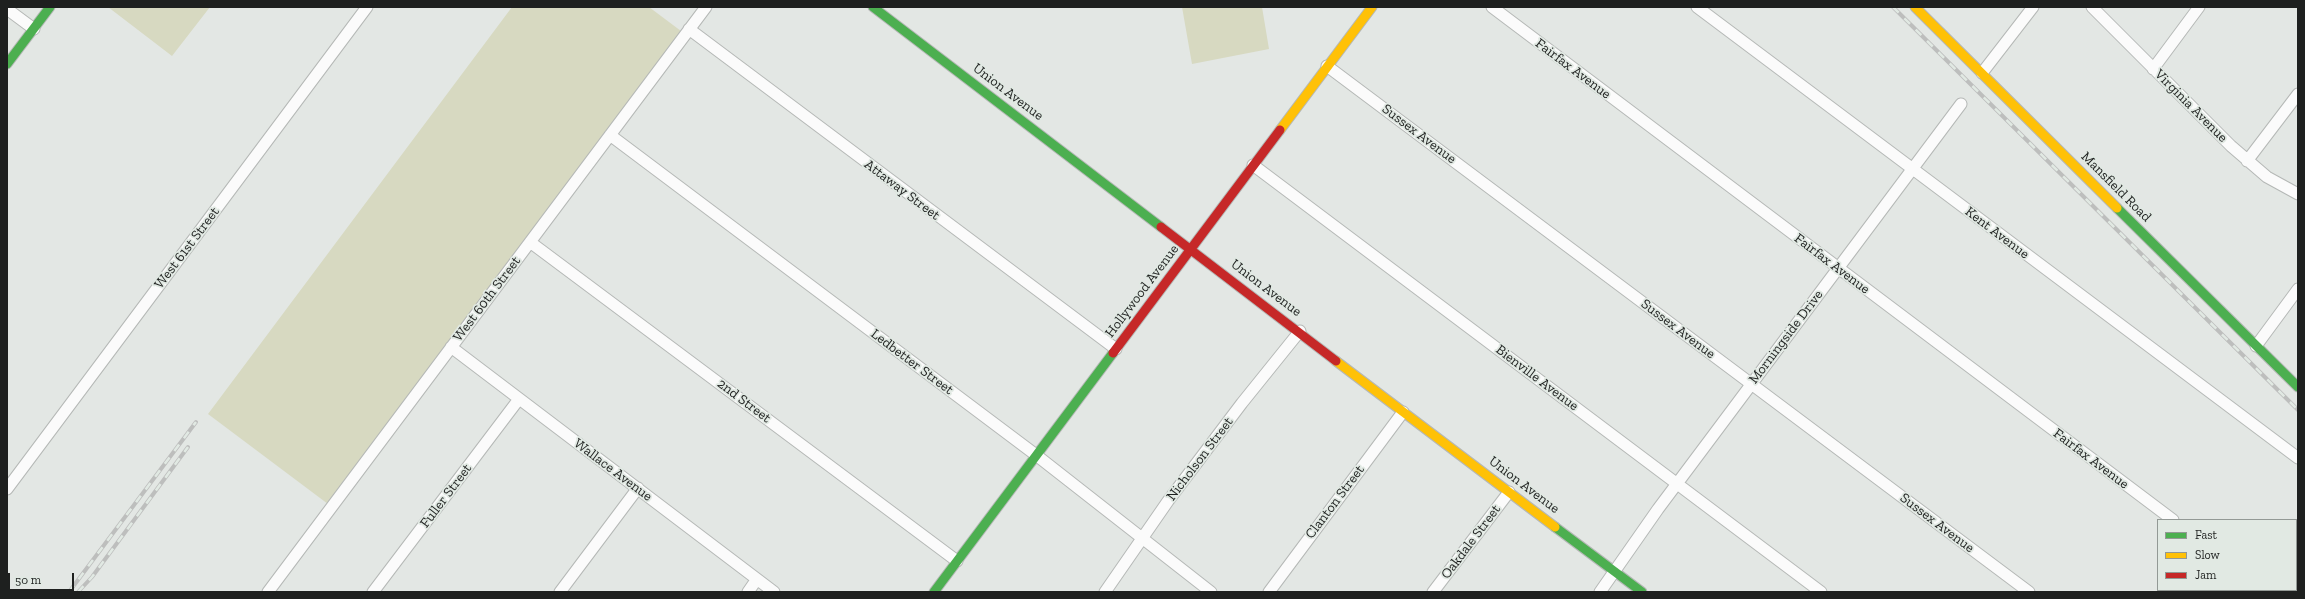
<!DOCTYPE html>
<html>
<head>
<meta charset="utf-8">
<style>
  body { margin:0 }
  #map { position:relative; width:2305px; height:599px; overflow:hidden; background:#e3e7e4; font-family:"Zilla Slab",serif }
  canvas { display:block }
  .frame { position:absolute; inset:0; border:8px solid #1e201f; pointer-events:none }
  .legend { position:absolute; left:2157px; top:519px; width:140px; height:72px; box-sizing:border-box; background:#e1e9e3; border:1px solid #939995; margin:0; padding:5px 7px; list-style:none; font-size:12px; color:#1e201f }
  .legend li { display:flex; align-items:center; gap:8px; height:20px }
  .legend b { width:20px; border:1px solid #939995 }
  .scale { position:absolute; left:8px; top:573px; width:66px; height:18px; box-sizing:border-box; border:2px solid #1e201f; border-top:0; padding-left:5px; font-size:12px; line-height:14px; white-space:nowrap; color:#1e201f; -webkit-text-stroke:3px #e1e9e3; paint-order:stroke }
</style>
</head>
<body>
<div id="map">
<canvas width="2305" height="599"></canvas>
<div class="frame"></div>
<ul class="legend">
<li><b style="height:5px;background:#4caf50"></b>Fast</li>
<li><b style="height:5px;background:#ffc107"></b>Slow</li>
<li><b style="height:5px;background:#c62828"></b>Jam</li>
</ul>
<div class="scale">50 m</div>
</div>
<script>
const g = document.querySelector('canvas').getContext('2d');
g.lineJoin = 'round';
function paint(path, color) { g.fillStyle = color; g.fill(path, 'evenodd'); }
const shape = rows => new Path2D(rows.map(r => 'M' + r).join(''));
function stroke(path, color, width, dash) { g.strokeStyle = color; g.lineWidth = width; g.lineCap = dash ? 'butt' : 'round'; g.setLineDash(dash || []); g.stroke(path); }
function label(font, color, halo, rows, align = 'center') {
  g.font = font + ' "Zilla Slab",serif'; g.lineWidth = 3.5; g.setLineDash([]); g.textBaseline = 'middle'; g.strokeStyle = halo; g.fillStyle = color; for (const [text, x, y, turn = 0] of rows) {
    g.save(); g.translate(x, y); g.rotate((+turn || 0) * Math.PI / 180); g.textAlign = isNaN(turn) ? turn : align; if (halo) g.strokeText(text, 0, 0); g.fillText(text, 0, 0); g.restore();
  }
}
paint(shape([
  [108,7,210,7,172,56],
  [512,7,649,7,681,31,328,504,208,414],
  [1182,7,1262,7,1269,49,1192,64]
]), '#d7d9c1');
const street = shape([
  [1492,7,2173,520],
  [1697,7,2298,458],
  [2092,7,2231,146,2267,177,2298,194],
  [7,9,34,29],
  [689,29,1116,349],
  [1327,66,2029,592],
  [2153,69,2199,7],
  [1982,73,2033,7],
  [610,135,1036,455,1211,592],
  [2247,161,2298,94],
  [1253,165,1821,592],
  [530,242,957,561],
  [2256,346,2298,289],
  [451,347,774,592],
  [7,489,367,7],
  [2266,590,2269,592],
  [268,592,706,7],
  [373,592,519,399],
  [560,592,638,488],
  [748,592,757,579],
  [1105,592,1168,501,1242,403,1300,331],
  [1269,592,1403,412],
  [1433,592,1509,492],
  [1600,592,1658,509,1961,104]
]);
const fast = shape([
  [873,7,1161,227],
  [7,64,50,7],
  [2117,208,2298,387],
  [1555,527,1642,592],
  [934,592,1113,353]
]);
const slow = shape([
  [1915,7,2117,208],
  [1280,130,1372,7],
  [1336,361,1555,527],
  [2296,539,2298,537]
]);
const jam = shape([
  [1161,227,1336,361],
  [1113,353,1280,130],
  [2257,592,2258,590]
]);
stroke(street, '#b5b8b6', 13);
stroke(fast, '#b5b8b6', 11);
stroke(slow, '#b5b8b6', 11);
stroke(jam, '#b5b8b6', 11);
stroke(street, '#fbfbfb', 11);
stroke(fast, '#4caf50', 9);
stroke(slow, '#ffc107', 9);
stroke(jam, '#c62828', 9);
const rail = shape([
  [1893,7,2298,410],
  [69,592,196,422],
  [78,592,92,577,188,447]
]);
stroke(rail, '#bdbebd', 4);
stroke(rail, '#e1e9e3', 2.5, [8]);
label('14px', '#1e201f', '#e1e9e3', [
  ["Fairfax Avenue",1573,69,37],
  ["Union Avenue",1008,92,37],
  ["Virginia Avenue",2191,106,45],
  ["Sussex Avenue",1419,134,37],
  ["Mansfield Road",2116,187,45],
  ["Attaway Street",902,190,37],
  ["Kent Avenue",1997,233,37],
  ["West 61st Street",187,248,-53],
  ["Fairfax Avenue",1832,264,37],
  ["Union Avenue",1266,288,37],
  ["Hollywood Avenue",1142,291,-53],
  ["West 60th Street",487,299,-53],
  ["Sussex Avenue",1678,329,37],
  ["Morningside Drive",1786,337,-53],
  ["Ledbetter Street",912,362,37],
  ["Bienville Avenue",1537,378,37],
  ["2nd Street",744,401,37],
  ["Nicholson Street",1200,459,-53],
  ["Fairfax Avenue",2091,459,37],
  ["Wallace Avenue",613,470,37],
  ["Union Avenue",1524,485,37],
  ["Fuller Street",446,496,-53],
  ["Clanton Street",1335,502,-53],
  ["Sussex Avenue",1937,523,37],
  ["Oakdale Street",1471,542,-53]
]);
</script>
</body>
</html>
